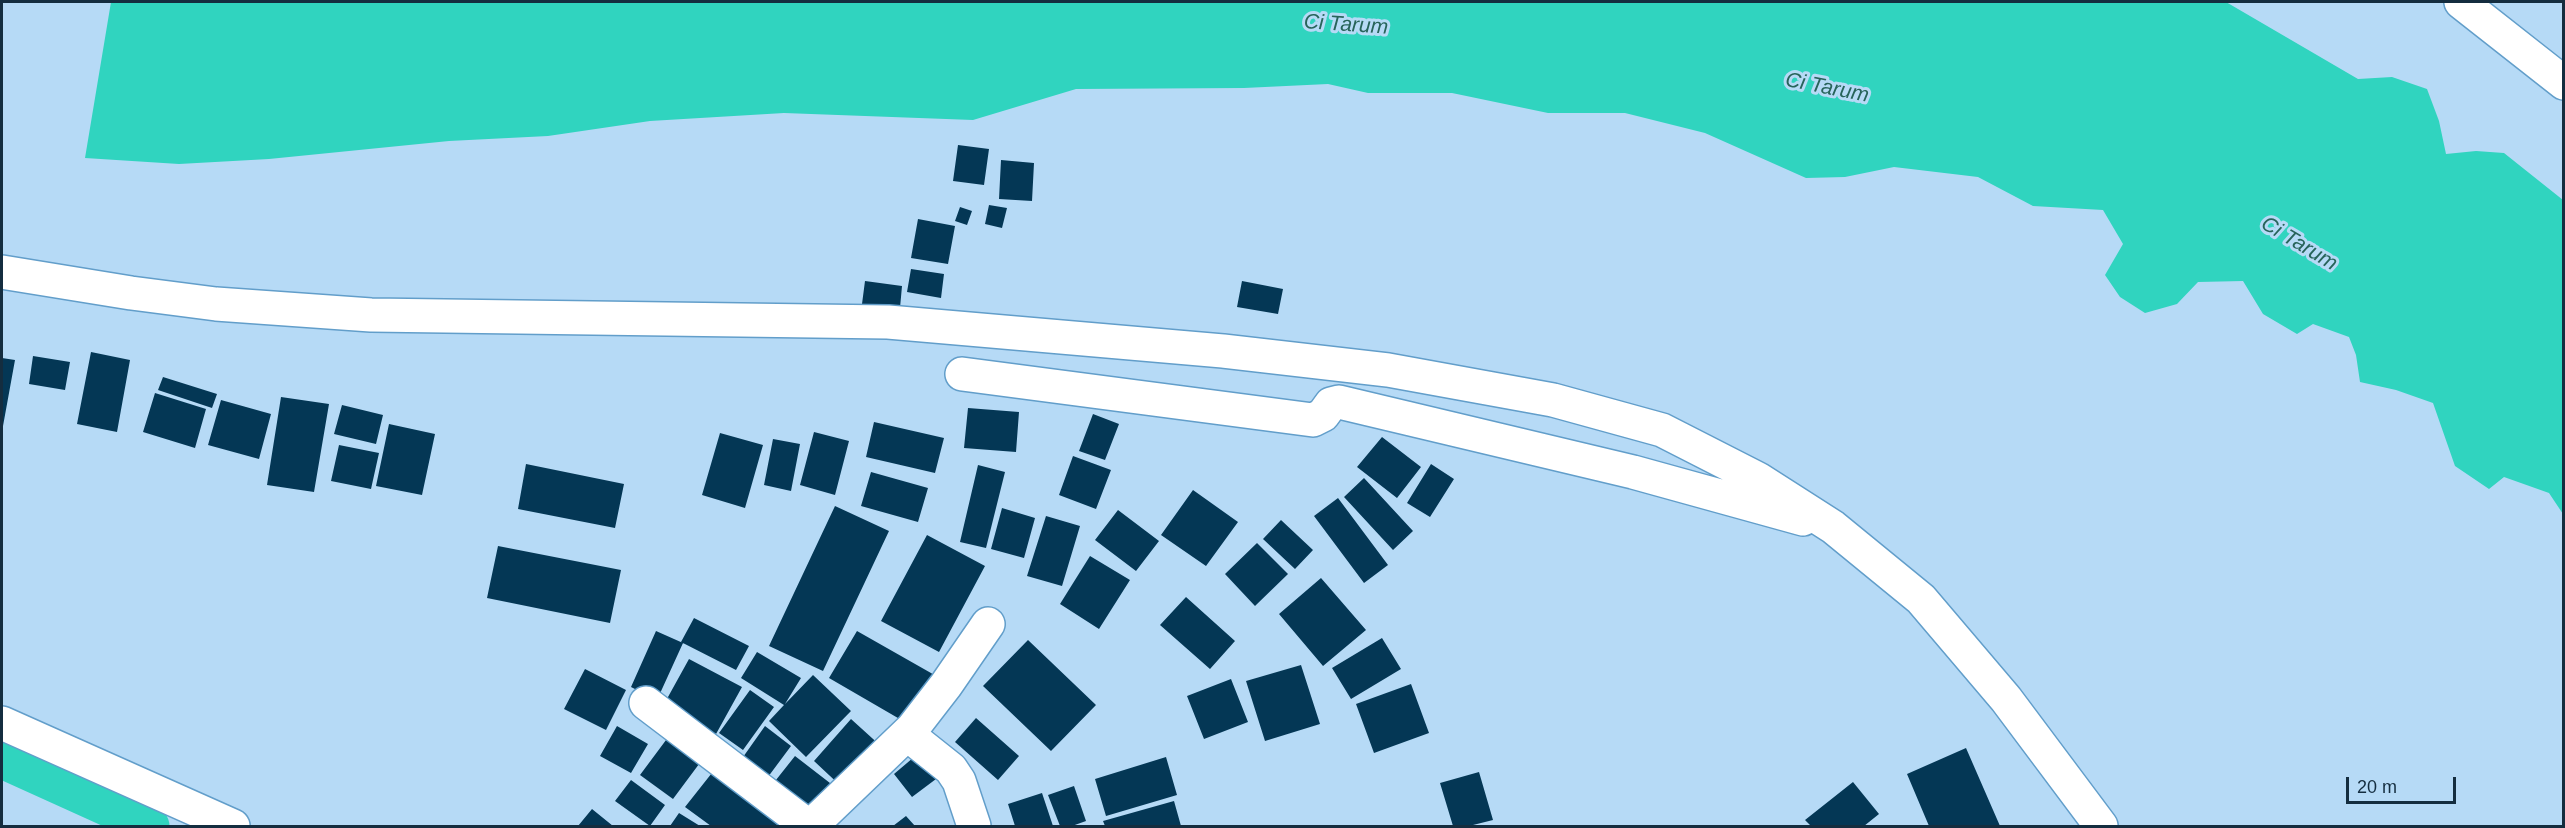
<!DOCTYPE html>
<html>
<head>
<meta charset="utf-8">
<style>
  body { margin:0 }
  #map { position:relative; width:2565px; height:828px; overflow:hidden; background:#b6daf6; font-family:Arial,sans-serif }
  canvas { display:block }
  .frame { position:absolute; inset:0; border:3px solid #142d3f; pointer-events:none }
  .scale { position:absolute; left:2346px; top:777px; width:110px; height:27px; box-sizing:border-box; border:3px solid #142d3f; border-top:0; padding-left:8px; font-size:18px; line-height:21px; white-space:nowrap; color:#142d3f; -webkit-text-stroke:4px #b6daf6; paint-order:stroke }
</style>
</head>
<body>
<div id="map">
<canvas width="2565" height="828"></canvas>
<div class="frame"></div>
<div class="scale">20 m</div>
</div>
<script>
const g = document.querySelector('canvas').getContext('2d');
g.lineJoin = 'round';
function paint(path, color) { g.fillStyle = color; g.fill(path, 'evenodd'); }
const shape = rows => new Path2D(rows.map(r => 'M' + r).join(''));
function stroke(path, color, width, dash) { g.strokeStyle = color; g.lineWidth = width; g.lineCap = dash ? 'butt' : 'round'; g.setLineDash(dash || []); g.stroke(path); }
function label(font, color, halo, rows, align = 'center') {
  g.font = font + ' Arial,sans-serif'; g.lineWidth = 6; g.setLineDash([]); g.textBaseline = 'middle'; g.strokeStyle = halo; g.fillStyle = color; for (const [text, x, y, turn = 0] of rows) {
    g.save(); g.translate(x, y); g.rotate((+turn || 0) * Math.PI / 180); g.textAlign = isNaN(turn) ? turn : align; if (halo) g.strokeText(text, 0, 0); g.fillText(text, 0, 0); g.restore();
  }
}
paint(shape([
  [111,2,2226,2,2358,79,2392,77,2427,89,2439,121,2446,154,2476,151,2504,153,2563,200,2563,514,2549,493,2504,477,2489,489,2455,466,2433,403,2396,390,2360,382,2356,355,2349,337,2313,324,2297,334,2263,314,2243,281,2198,282,2177,304,2145,313,2120,297,2105,275,2123,244,2103,210,2033,206,1978,177,1894,167,1845,177,1806,178,1705,133,1625,113,1548,113,1452,93,1368,93,1328,84,1244,88,1076,89,973,120,784,113,650,121,548,136,449,141,269,159,179,164,85,158]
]), '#30d4bf');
stroke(shape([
  [2,759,150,826]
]), '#30d4bf', 39);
paint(shape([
  [958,145,989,149,984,185,953,181],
  [1001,160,1034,163,1032,201,999,199],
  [989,205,1007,208,1002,228,985,224],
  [960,207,972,211,967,225,955,221],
  [918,219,955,226,948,264,911,258],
  [911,269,944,274,941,298,907,292],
  [865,281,902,286,900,308,862,304],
  [1242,281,1283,289,1278,314,1237,307],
  [91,352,130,360,117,432,77,424],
  [33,356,70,362,65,390,29,384],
  [2,358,15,360,3,426,2,426],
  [163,377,217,394,212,408,158,390],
  [155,393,206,409,195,448,143,432],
  [281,397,329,404,314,492,267,485],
  [221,400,271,414,259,459,208,445],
  [342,405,383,415,376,444,334,434],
  [968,408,1019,412,1016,452,964,448],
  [1093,414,1119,424,1105,460,1079,451],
  [874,422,944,438,935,473,866,457],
  [389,424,435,434,422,495,376,486],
  [814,432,849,441,835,495,800,485],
  [720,433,763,445,745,508,702,495],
  [1382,437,1421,467,1397,498,1357,467],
  [773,439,800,444,791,491,764,485],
  [339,445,379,453,371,489,331,481],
  [1073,456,1111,470,1096,509,1059,495],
  [526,464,624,484,615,528,518,509],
  [1431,464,1454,479,1430,517,1407,503],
  [978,465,1005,472,986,548,960,542],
  [871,472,928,488,918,522,861,506],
  [1364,478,1413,531,1393,550,1344,497],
  [1193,490,1238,522,1206,566,1161,535],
  [1338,498,1388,565,1364,583,1314,516],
  [835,506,889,531,823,671,769,646],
  [1002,508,1035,518,1024,558,991,549],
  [1118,510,1159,541,1136,571,1095,540],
  [1046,516,1080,526,1062,586,1027,576],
  [1281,520,1313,550,1295,569,1263,539],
  [927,535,985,566,939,652,881,621],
  [1257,543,1288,574,1255,606,1225,574],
  [498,546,621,570,610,623,487,598],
  [1090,556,1130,580,1099,629,1060,604],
  [1321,578,1366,630,1323,666,1279,614],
  [1186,597,1235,641,1210,669,1160,625],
  [694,618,749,646,736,670,681,642],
  [656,631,683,643,657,700,631,687],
  [857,631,938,677,910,725,829,678],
  [1382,638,1401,669,1351,699,1332,668],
  [1028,640,1096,705,1051,751,983,686],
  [757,652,801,678,785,704,813,675,851,711,806,757,769,721,784,705,741,678],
  [689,659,742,687,716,734,663,706],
  [1301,665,1320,724,1265,741,1246,681],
  [585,669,626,690,606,730,564,709],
  [1231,679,1248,722,1204,739,1187,696],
  [1411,684,1429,733,1374,753,1356,704],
  [750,690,774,707,743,750,719,733],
  [976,718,1019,756,998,780,955,742],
  [851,719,883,748,845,790,814,761],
  [617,726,648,744,631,773,600,756],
  [765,726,791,746,762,785,736,767],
  [672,732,705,756,673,799,640,775],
  [1966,748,2000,826,1929,826,1907,774],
  [920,752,940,776,912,797,894,774],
  [795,756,839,790,815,819,772,785],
  [1166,757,1177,795,1106,816,1095,779],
  [719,764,799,826,711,826,685,807],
  [1479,772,1493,820,1469,826,1453,826,1440,783],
  [631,780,665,805,650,826,615,801],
  [1853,782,1879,814,1864,826,1811,826,1805,820],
  [1074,786,1086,821,1072,826,1060,826,1048,795],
  [1042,793,1053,826,1015,826,1008,804],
  [1174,801,1181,826,1105,826,1103,821],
  [592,809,613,826,578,826],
  [679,813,700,826,670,826],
  [906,816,915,826,893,826]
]), '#043755');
const minor = shape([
  [2461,2,2564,83],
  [2,272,131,293,216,304,371,315,888,322,1223,351,1388,370,1553,400,1662,430,1758,479,1833,527,1921,599,2006,699,2101,826],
  [962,374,1313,420,1323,415,1331,404,1339,402,1633,472,1803,519],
  [646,703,808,826],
  [907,734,951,769,959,781,974,826],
  [811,826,912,729,946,685,988,624]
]);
const tertiary = shape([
  [2,723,233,826]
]);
stroke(minor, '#629eca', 36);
stroke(tertiary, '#629eca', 36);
stroke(minor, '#fff', 33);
stroke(tertiary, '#fff', 33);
label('italic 21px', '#27645a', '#b6daf6', [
  ["Ci Tarum",1346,25,4],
  ["Ci Tarum",1827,88,11],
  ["Ci Tarum",2299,244,31]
]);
</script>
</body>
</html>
